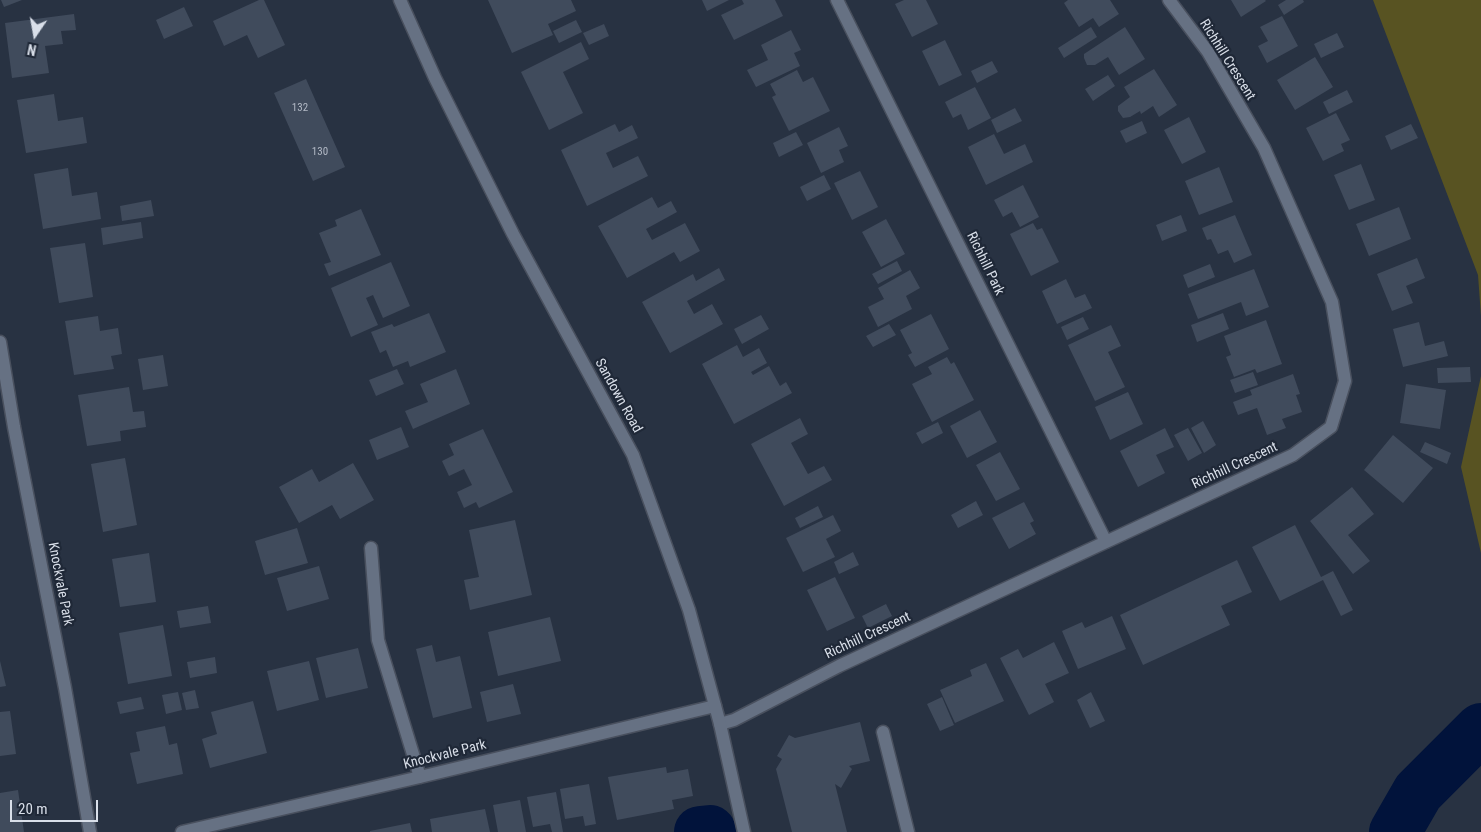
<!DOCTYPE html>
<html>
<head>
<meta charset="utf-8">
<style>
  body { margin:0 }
  #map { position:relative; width:1481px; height:832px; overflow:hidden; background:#283242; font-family:"Roboto Condensed",sans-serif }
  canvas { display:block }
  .north { position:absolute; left:10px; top:10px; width:50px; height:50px; -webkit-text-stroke:4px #1f2837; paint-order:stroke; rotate:192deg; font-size:14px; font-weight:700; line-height:20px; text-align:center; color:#d9dfe9 }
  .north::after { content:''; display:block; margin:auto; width:18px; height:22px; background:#d9dfe9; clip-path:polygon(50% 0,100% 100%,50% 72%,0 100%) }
  .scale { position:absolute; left:10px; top:800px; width:88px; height:22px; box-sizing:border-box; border:2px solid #d9dfe9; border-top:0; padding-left:6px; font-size:15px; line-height:18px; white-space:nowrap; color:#d9dfe9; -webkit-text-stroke:4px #1f2837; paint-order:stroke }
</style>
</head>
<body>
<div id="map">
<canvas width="1481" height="832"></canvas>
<div class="north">N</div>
<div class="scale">20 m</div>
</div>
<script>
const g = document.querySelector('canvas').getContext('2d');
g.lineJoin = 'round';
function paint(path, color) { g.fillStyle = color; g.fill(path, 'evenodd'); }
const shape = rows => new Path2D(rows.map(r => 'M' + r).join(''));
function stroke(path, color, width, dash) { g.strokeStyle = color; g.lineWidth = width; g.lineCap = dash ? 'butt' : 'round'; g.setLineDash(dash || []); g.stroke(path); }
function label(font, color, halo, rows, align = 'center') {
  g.font = font + ' "Roboto Condensed",sans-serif'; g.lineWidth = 4.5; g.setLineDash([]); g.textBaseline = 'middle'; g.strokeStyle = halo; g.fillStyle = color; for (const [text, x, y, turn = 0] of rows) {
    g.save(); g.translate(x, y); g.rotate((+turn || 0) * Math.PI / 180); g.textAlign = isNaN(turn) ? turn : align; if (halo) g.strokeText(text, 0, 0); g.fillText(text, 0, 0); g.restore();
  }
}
paint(shape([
  [1373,0,1481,0,1481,316,1478,275],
  [1481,376,1481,553,1461,467]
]), '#585322');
stroke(shape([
  [700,832,710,831],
  [1395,832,1418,792,1481,729]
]), '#01133b', 52);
paint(shape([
  [1,0,22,0,4,7],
  [259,0,264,0,285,45,258,58,247,35,224,46,213,21],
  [488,0,571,0,576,11,548,24,553,35,512,53],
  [702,0,729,0,707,11],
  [742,0,775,0,783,16,734,40,721,15,744,4],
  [904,0,926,0,938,24,912,37,895,4],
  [1068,0,1110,0,1119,14,1099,27,1093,18,1079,27,1064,3],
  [1231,0,1265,0,1266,1,1241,17],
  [1286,0,1303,0,1304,2,1284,15,1278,5],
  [184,7,193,26,164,39,156,20],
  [74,14,76,30,61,31,63,44,45,46,49,73,12,78,5,23],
  [1282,16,1298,46,1267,63,1258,46,1268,41,1260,27],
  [576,20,582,32,559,43,553,31],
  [604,24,609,36,589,45,583,33],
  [1091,27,1097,37,1064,58,1058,48],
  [1125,27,1145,59,1119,75,1108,57,1095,65,1087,65,1084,58,1084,54,1087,52],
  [791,30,801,50,794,53,800,66,756,87,747,70,768,60,761,45],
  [1337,33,1344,47,1321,58,1314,44],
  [945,40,962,75,939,86,922,51],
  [581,42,589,59,563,72,583,113,549,130,521,72],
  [1315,57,1333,87,1295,110,1277,80],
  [992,61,998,72,977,83,971,71],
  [1154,69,1177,105,1159,117,1153,106,1141,114,1140,111,1130,117,1123,118,1118,111,1118,106,1130,97,1124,87],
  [797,70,803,82,813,77,830,111,789,131,772,97,776,95,770,84],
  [1108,75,1115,86,1093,101,1085,89],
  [306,79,345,167,313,181,274,93],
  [975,87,991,118,968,130,961,114,953,118,945,102],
  [1347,90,1353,102,1329,114,1323,102],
  [54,94,58,121,83,117,87,143,26,153,17,100],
  [1015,108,1022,121,997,133,991,120],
  [1336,113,1350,140,1341,144,1344,151,1323,161,1306,128],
  [1189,117,1206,152,1182,164,1164,130],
  [1142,121,1147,133,1126,143,1120,131],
  [615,124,619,132,632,125,638,138,606,153,613,168,638,156,648,176,587,206,561,150],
  [1411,124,1418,138,1391,150,1385,136],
  [839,127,848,146,839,150,844,162,821,173,807,143],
  [796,132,803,145,779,157,773,143],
  [994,134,1004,154,1025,144,1033,162,986,185,968,147],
  [1361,164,1375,200,1349,210,1334,175],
  [1219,167,1233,202,1199,215,1185,181],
  [68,168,72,196,97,192,101,219,43,229,34,174],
  [860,171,878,207,852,220,834,183],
  [824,175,831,189,807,201,800,187],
  [1023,185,1039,217,1020,227,1012,212,1003,217,994,200],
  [652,197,658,208,671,201,677,212,646,229,652,240,685,223,700,251,680,262,674,252,627,278,598,226],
  [151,200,154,216,122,221,120,206],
  [1399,207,1411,239,1369,256,1356,224],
  [361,209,381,255,329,276,324,264,331,262,319,233,337,226,335,220],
  [1181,215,1187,231,1162,241,1156,225],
  [1235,215,1252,255,1234,263,1228,250,1218,254,1211,239,1207,240,1202,228],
  [886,219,905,254,881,267,862,232],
  [141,222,143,238,103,245,101,228],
  [1033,223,1037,230,1042,228,1059,262,1031,276,1010,234],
  [85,243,93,297,59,303,50,248],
  [1417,258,1425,278,1406,286,1413,303,1392,311,1377,274],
  [897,261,902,271,878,284,872,274],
  [391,262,410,306,383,318,373,295,366,298,378,325,351,337,331,288],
  [1210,264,1215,277,1188,288,1183,275],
  [719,268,725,280,687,301,694,314,712,304,723,324,670,353,642,302,693,274,696,281],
  [1254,269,1269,307,1246,316,1241,302,1198,319,1188,294],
  [910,270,920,288,906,296,912,309,878,327,868,307,884,299,878,288],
  [1066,279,1075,298,1085,294,1092,308,1057,324,1042,291],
  [429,313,446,352,410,367,408,361,393,367,386,350,380,353,371,332,392,324,394,327],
  [1223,313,1229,329,1197,342,1191,325],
  [931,314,949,349,915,367,908,355,912,353,900,330],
  [761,315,769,329,742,344,734,329],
  [98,316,100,331,118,328,122,354,111,356,114,369,74,375,65,321],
  [1083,317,1089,329,1067,340,1061,327],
  [1266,320,1282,364,1257,373,1255,369,1234,377,1226,357,1231,355,1224,336],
  [1419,322,1425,346,1444,341,1448,356,1403,367,1393,329],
  [889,324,896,335,873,347,866,336],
  [1111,325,1121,346,1108,352,1125,387,1095,401,1068,345],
  [737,345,743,357,759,348,767,363,751,372,753,375,769,366,780,386,786,382,792,393,734,424,702,364],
  [163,355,168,386,143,390,138,359],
  [947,357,951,364,954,362,974,400,932,422,912,384,932,374,928,367],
  [1470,367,1471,382,1438,383,1437,368],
  [397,369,404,384,376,396,369,380],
  [456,369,470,404,413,429,405,411,428,402,420,384],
  [1253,372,1258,385,1235,393,1230,380],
  [1293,374,1300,394,1296,395,1302,412,1282,419,1286,428,1267,435,1257,408,1238,415,1233,402,1252,395,1250,390],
  [1406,384,1446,390,1440,429,1400,423],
  [129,387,133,412,144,411,146,427,120,431,121,441,87,446,78,395],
  [1128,392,1143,424,1110,440,1095,407],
  [980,410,997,442,967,458,950,426],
  [800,418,808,434,791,443,808,474,824,466,832,480,784,506,751,444],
  [1203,421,1216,445,1204,453,1191,428],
  [938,422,943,433,922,444,916,433],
  [401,427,409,447,377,460,369,440],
  [1165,428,1174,447,1156,455,1165,473,1138,487,1120,451],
  [1188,428,1202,453,1188,461,1174,435],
  [483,429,513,492,479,508,476,502,464,508,457,492,472,485,464,469,449,476,442,461,454,455,449,444],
  [1393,435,1433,468,1403,503,1364,470],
  [1425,442,1451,453,1447,464,1420,452],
  [1000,452,1020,489,996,501,976,465],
  [125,458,137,525,103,532,91,464],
  [353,463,374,500,340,519,332,505,299,523,279,487,312,469,319,482],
  [1352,487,1374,514,1348,535,1370,561,1353,574,1310,521],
  [976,501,983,515,958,528,951,515],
  [1024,502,1034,521,1030,523,1036,534,1009,549,992,518],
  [818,506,823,517,800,528,795,518],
  [833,515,841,531,826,539,835,557,803,572,786,538],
  [515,520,532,595,470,610,464,580,479,577,469,530],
  [1295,525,1321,577,1333,571,1353,610,1341,616,1323,580,1280,601,1252,547],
  [297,528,308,563,265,575,255,541],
  [853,552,859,565,839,574,834,562],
  [149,553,156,602,120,607,112,559],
  [1237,560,1252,592,1221,606,1230,625,1143,665,1120,615],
  [319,566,329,599,287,611,277,578],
  [835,577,855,618,827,631,807,590],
  [886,604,892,616,868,628,862,616],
  [208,606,211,623,180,628,177,611],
  [1112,616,1126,649,1078,669,1062,631,1082,622,1085,628],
  [550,617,561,661,498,676,488,632],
  [163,625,172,676,128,684,119,633],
  [1054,642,1069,673,1045,684,1054,702,1029,715,1000,658,1018,649,1023,658],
  [432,645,436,662,460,656,472,708,433,718,416,649],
  [358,648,368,688,326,698,316,658],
  [215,657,217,673,190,678,187,662],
  [0,661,6,686,0,687],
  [309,661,319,700,277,711,267,671],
  [986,663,1004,701,955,723,940,690,972,676,970,670],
  [513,684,521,714,487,722,480,692],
  [195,690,199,708,186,710,182,693],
  [178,692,182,710,166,714,162,695],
  [1091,692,1105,721,1090,728,1077,700],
  [141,697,144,709,120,714,117,702],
  [942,697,954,725,940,731,927,704],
  [253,701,267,753,210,768,202,739,217,734,211,712],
  [10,711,16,754,0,756,0,712],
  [860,722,870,761,849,766,852,769,841,788,835,784,847,832,792,832,776,769,782,759,777,756,789,735,795,738],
  [165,726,169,745,177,743,183,774,137,784,130,753,140,751,136,732],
  [666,767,667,773,688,769,693,796,672,800,674,809,617,820,608,777],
  [589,784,596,824,585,826,583,816,565,819,560,789],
  [18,790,24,832,0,832,0,793],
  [556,792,563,832,552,832,550,824,533,827,527,797],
  [520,800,526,832,498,832,493,805],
  [485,809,490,832,432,832,430,819],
  [410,823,412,832,370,832,370,831]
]), '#404b5c');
const lane = shape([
  [883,732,908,832]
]);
const street = shape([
  [837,0,1106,542],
  [0,342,14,427,65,688,90,832],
  [371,548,378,640,420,777],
  [720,724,734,720,839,666,1293,455,1331,427,1345,381,1332,302,1264,148,1208,52,1169,0],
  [182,832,420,777,715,706]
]);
const secondary = shape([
  [400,0,435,78,513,234,633,455,689,610,720,724,744,832]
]);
stroke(lane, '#49505e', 15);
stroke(street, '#49505e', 15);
stroke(secondary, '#49505e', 15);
stroke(lane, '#667183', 12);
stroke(street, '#667183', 12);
stroke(secondary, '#667183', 12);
label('11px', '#b3bac6', null, [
  ["132",300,108],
  ["130",320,152]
]);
label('14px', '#d9dfe9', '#1f2837', [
  ["Richhill Crescent",1227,60,58],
  ["Richhill Park",985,264,64],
  ["Sandown Road",618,396,61],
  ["Richhill Crescent",1235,466,-25],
  ["Knockvale Park",60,584,79],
  ["Richhill Crescent",868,636,-25],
  ["Knockvale Park",445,755,-14]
]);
</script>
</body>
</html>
